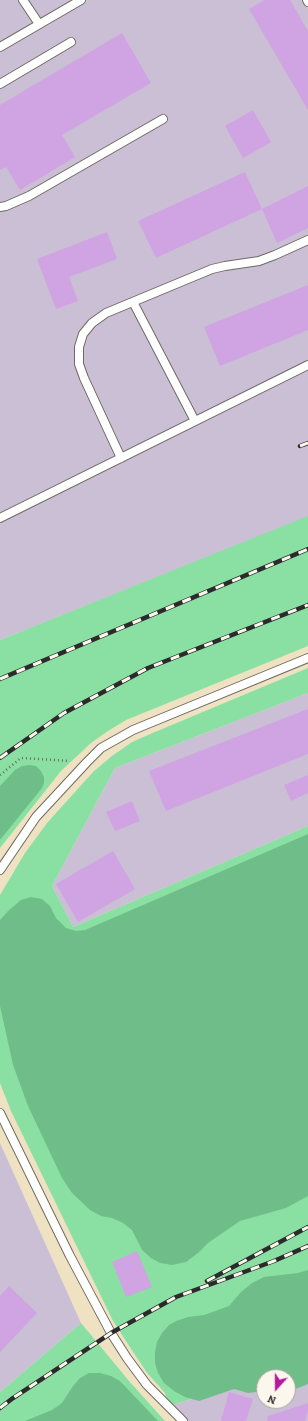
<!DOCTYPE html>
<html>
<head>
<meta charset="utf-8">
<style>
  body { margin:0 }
  #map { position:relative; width:308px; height:1421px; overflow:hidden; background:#eee2c3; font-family:Alegreya,serif }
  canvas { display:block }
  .north { position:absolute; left:256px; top:1369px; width:40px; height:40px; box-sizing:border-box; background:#fbf7ec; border:1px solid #a8a59f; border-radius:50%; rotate:201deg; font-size:11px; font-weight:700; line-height:16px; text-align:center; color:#2b2b2b }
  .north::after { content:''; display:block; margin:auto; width:14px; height:18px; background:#b5179e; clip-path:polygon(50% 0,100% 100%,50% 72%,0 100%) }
</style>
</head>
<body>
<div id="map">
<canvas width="308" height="1421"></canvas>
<div class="north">N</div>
</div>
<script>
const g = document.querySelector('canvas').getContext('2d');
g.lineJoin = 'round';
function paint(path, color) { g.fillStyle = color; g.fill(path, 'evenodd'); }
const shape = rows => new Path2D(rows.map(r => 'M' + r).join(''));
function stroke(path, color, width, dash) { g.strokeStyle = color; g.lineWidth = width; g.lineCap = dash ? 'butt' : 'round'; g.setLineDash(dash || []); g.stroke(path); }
paint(shape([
  [0,0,308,0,308,517,0,640],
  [308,693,308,826,73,927,52,886,115,768],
  [0,1143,81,1323,0,1392],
  [308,1366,308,1421,183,1421,168,1406,264,1378,264,1401,288,1401,288,1377]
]), '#cbbfd5');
paint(shape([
  [308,516,308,646,126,720,108,731,91,743,61,771,0,848,0,640],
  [308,668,308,693,115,768,52,886,73,927,308,826,308,1366,264,1377,264,1378,168,1406,165,1393,148,1374,133,1352,113,1321,11,1111,0,1083,0,895,25,853,47,823,94,771,112,756,132,742,155,732],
  [81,1323,129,1381,165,1421,0,1421,0,1392]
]), '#8ae0a3');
paint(shape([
  [29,765,36,766,41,771,44,777,44,783,42,788,0,840,0,786,15,770,22,766],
  [308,834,308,1196,286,1208,240,1221,208,1243,198,1253,186,1262,172,1265,160,1263,151,1258,142,1250,132,1230,123,1223,112,1218,101,1216,90,1210,72,1193,62,1178,28,1106,13,1065,0,1006,0,920,8,911,21,900,31,897,42,899,50,906,56,918,66,928,76,931,85,930],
  [308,1270,308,1384,288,1392,288,1377,264,1377,264,1391,248,1393,234,1389,199,1401,185,1397,174,1391,164,1383,158,1373,155,1363,155,1352,157,1342,162,1333,169,1325,176,1321,188,1317,204,1315,229,1306,241,1292,252,1283,264,1277,298,1273],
  [89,1373,100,1373,111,1376,120,1381,158,1421,25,1421,52,1410,62,1403,73,1386,80,1378]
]), '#6fbe89');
paint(shape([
  [264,0,290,0,308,31,308,110,249,9],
  [122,33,151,83,62,135,75,157,20,190,6,167,0,170,0,105],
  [253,110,271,142,243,158,225,126],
  [245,172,262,209,156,258,138,221],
  [308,186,308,228,277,243,262,209],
  [107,232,117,259,69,277,78,301,56,309,37,259],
  [308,285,308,330,220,366,204,327],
  [308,709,308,754,166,811,149,771],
  [308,775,308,793,291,801,284,785],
  [132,801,140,821,115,831,106,812],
  [113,851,135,889,78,922,56,884],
  [137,1251,152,1287,126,1297,112,1262],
  [9,1286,37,1313,0,1352,0,1296],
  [229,1392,253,1399,246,1421,221,1421],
  [308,1403,308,1411,305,1421,267,1421,268,1416]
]), '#d0a3e2');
const lane = shape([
  [23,0,39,24],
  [307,0,308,2],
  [0,47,81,0],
  [0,84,71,42],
  [0,207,6,206,29,196,163,119],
  [133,302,195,421],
  [121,458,84,378,79,364,79,347,83,334,92,323,106,313,212,269,225,266,259,261,275,255,308,240],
  [0,518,308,365],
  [0,870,36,817,87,762,101,748,133,730,308,658],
  [0,1113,70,1256,111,1333,127,1358,147,1385,183,1421]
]);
stroke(lane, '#6f6b60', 10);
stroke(shape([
  [0,775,21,758,69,761]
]), '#6f6b60', 2.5, [1, 3]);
stroke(lane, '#fff', 8);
const rail = shape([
  [300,446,308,443],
  [0,679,308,549],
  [0,758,64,713,148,668,308,605],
  [207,1281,308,1227],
  [0,1408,13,1398,111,1333,176,1297,274,1261,308,1246]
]);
stroke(rail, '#2b2b2b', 4.5);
stroke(rail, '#fbf7ec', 3, [9]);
</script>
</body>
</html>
